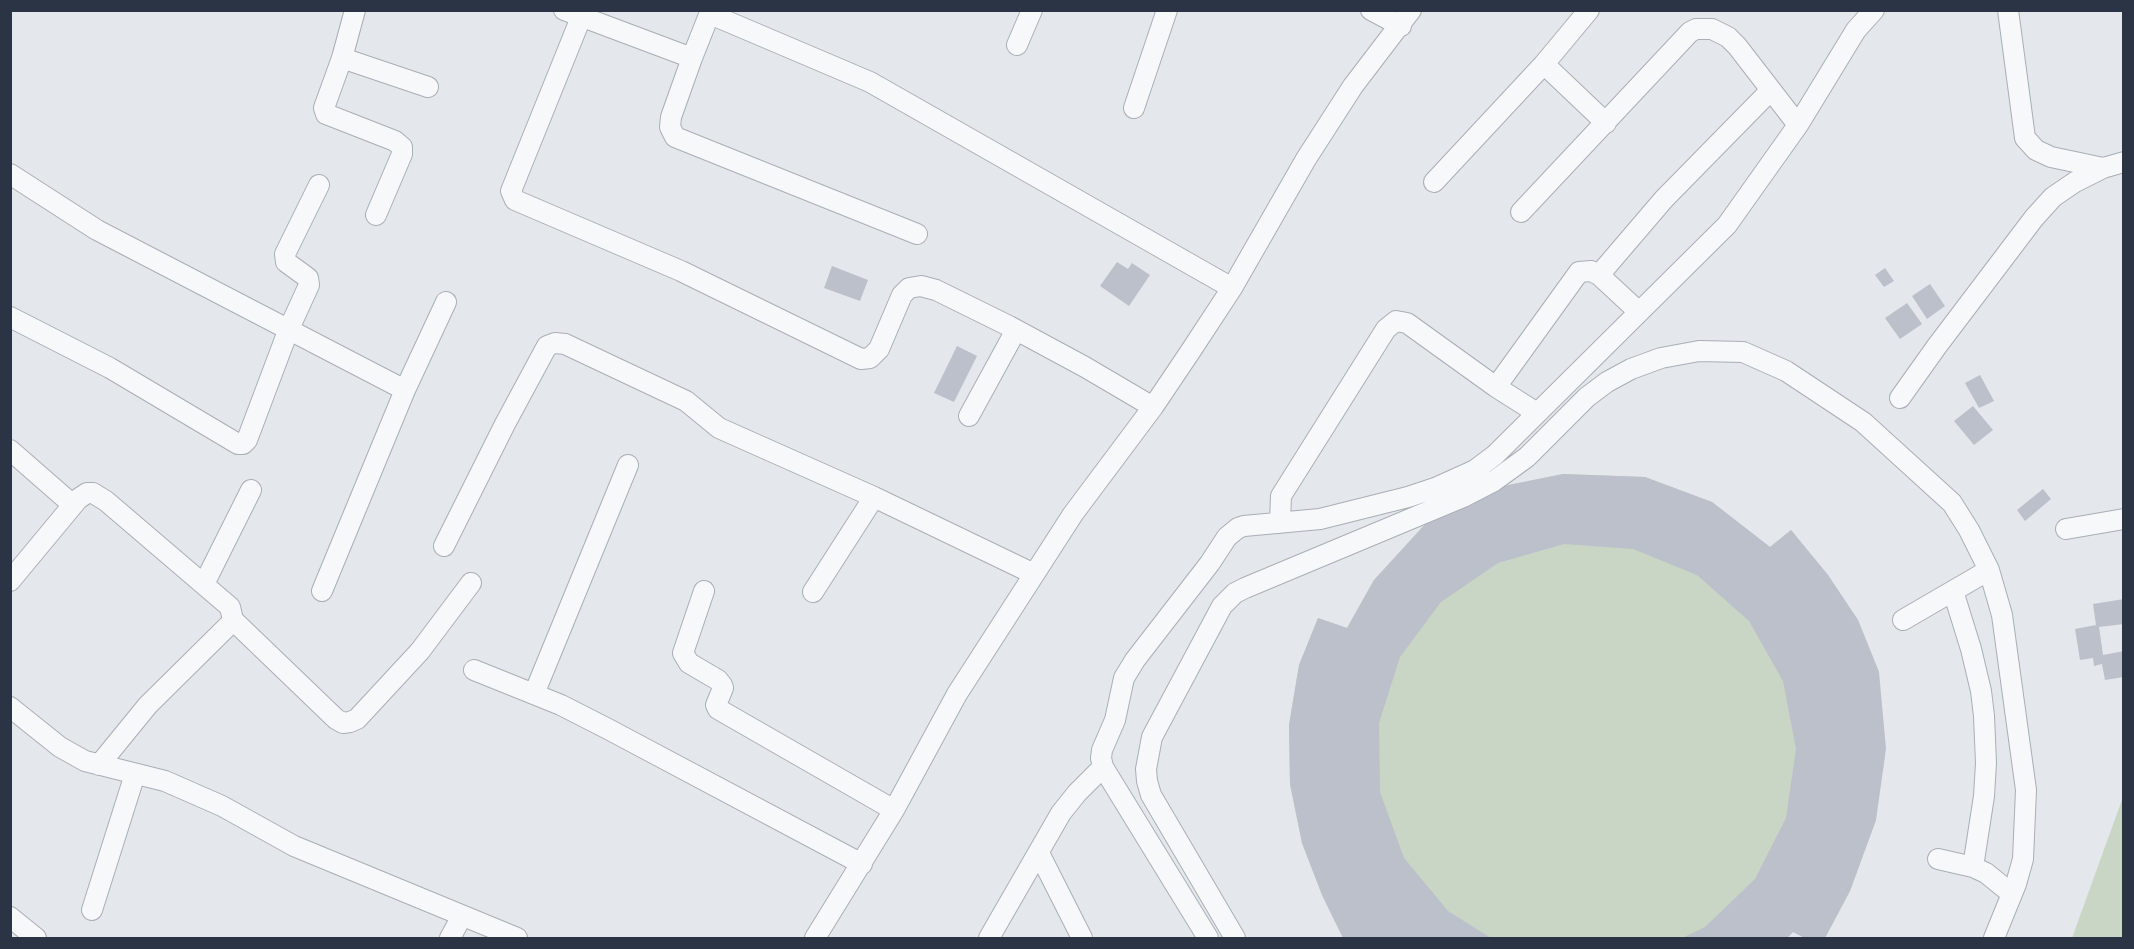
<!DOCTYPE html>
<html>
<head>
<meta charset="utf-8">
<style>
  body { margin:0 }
  #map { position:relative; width:2134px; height:949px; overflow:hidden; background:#e4e7ec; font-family:Barlow,sans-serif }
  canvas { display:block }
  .frame { position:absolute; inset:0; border:12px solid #2b3445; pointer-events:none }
</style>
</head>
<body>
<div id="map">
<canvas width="2134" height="949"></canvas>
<div class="frame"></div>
</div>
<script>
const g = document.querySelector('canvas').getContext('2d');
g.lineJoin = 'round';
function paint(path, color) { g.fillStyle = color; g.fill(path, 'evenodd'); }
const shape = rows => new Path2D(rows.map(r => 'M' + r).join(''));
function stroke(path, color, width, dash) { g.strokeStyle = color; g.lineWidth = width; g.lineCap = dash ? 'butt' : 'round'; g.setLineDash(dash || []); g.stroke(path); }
paint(shape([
  [1563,474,1645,477,1712,502,1770,547,1791,530,1828,575,1858,620,1879,672,1876,820,1850,891,1825,938,1805,938,1793,932,1787,938,1343,938,1322,895,1302,843,1290,784,1289,725,1299,665,1318,618,1347,628,1374,580,1428,521,1484,490],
  [2123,797,2123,938,2072,938]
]), '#c9d6c5');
paint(shape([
  [1117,262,1128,269,1132,263,1150,275,1129,306,1100,286],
  [832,266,868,280,860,301,824,288],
  [1885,268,1894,281,1884,287,1875,275],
  [1930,284,1945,306,1927,319,1912,296],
  [1907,303,1922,324,1900,339,1885,318],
  [957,346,977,356,954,402,934,393],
  [1980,375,1994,401,1979,408,1965,383],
  [1973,406,1993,430,1974,445,1954,421],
  [1563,474,1645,477,1712,502,1770,547,1791,530,1828,575,1858,620,1879,672,1886,749,1876,820,1850,891,1825,938,1805,938,1793,932,1787,938,1682,938,1705,927,1755,879,1786,818,1796,749,1783,681,1749,621,1697,575,1633,549,1564,544,1498,563,1441,602,1400,657,1379,723,1380,792,1404,858,1448,911,1491,938,1343,938,1322,895,1302,843,1290,784,1289,725,1299,665,1318,618,1347,628,1374,580,1428,521,1484,490],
  [2043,489,2051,499,2025,521,2017,510],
  [2124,599,2124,624,2099,627,2103,655,2124,651,2124,677,2105,680,2102,664,2094,666,2093,658,2080,660,2075,629,2096,625,2093,604]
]), '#bbc0ca');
const minor = shape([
  [355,10,342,58,324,108,326,114,395,141,402,147,402,154,376,215],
  [564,10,692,58,711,10],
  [584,10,511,191,515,200,681,271,861,359,870,358,879,349,902,295,909,288,921,286,936,290,1009,326,1085,367,1153,407],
  [1371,10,1401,26],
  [2008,10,2025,138,2036,150,2051,157,2103,168],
  [710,14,870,82,1232,288],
  [1017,45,1032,10],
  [342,58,428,87],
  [692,58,671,117,670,127,675,137,917,234],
  [1544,64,1606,123],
  [1134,108,1167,10],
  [10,174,97,230,405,390],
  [1434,182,1544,64,1589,10],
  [1521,212,1690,32,1696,29,1712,29,1728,37,1737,46,1798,125],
  [1599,275,1664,199,1771,90],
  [10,317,110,368,238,444,243,444,247,440,288,331,309,285,308,278,286,262,285,254,319,185],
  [1496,387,1579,272,1591,271,1599,275,1639,312],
  [1900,398,1937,346,2034,218,2053,197,2075,182,2103,168,2124,162],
  [969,416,1016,330],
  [10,450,73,505],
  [1280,523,1281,496,1386,329,1396,321,1407,323,1496,387,1537,413],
  [2066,529,2124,519],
  [444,546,505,424,547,346,555,343,565,344,686,401,719,428,874,497,1034,574],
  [10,581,78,499,87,493,93,493,106,501,230,607,233,620,231,623,148,705,99,765],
  [204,584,251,490],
  [322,591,405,390,446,302],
  [704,591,683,653,689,663,718,680,722,685,723,688,716,705,718,709,894,810],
  [1953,591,1971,649,1981,691,1984,716,1986,763,1984,796,1973,867],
  [813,592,874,497],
  [233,620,336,719,343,723,350,722,357,719,420,651,471,583],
  [1903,620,1989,570],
  [474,670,561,705,608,729,862,864],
  [534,694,628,465],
  [10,707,60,747,85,761,165,781,222,806,294,846,517,938],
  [1039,853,1082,938],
  [1938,859,1973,867,1986,873,2012,894],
  [92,910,135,774],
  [10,917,36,938],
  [450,938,462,916],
  [815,938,894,810,957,694,1073,514,1153,407,1190,352,1232,288,1306,159,1353,86,1411,10],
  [989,938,1061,813,1077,793,1103,767],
  [1208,938,1103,767,1101,758,1102,750,1115,720,1124,678,1135,660,1210,563,1227,537,1238,528,1244,526,1320,519,1408,497,1435,488,1475,470,1495,455,1727,225,1798,125,1856,30,1874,10],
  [1235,938,1151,795,1147,781,1146,769,1152,737,1222,606,1235,593,1245,588,1463,497,1494,481,1527,457,1587,397,1607,382,1631,369,1661,358,1699,351,1743,352,1786,371,1863,422,1952,503,1969,530,1989,570,2002,615,2026,790,2023,859,2016,884,1994,938]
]);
stroke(minor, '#a9aeb7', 22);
stroke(minor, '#f7f8fa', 20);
</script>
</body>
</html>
